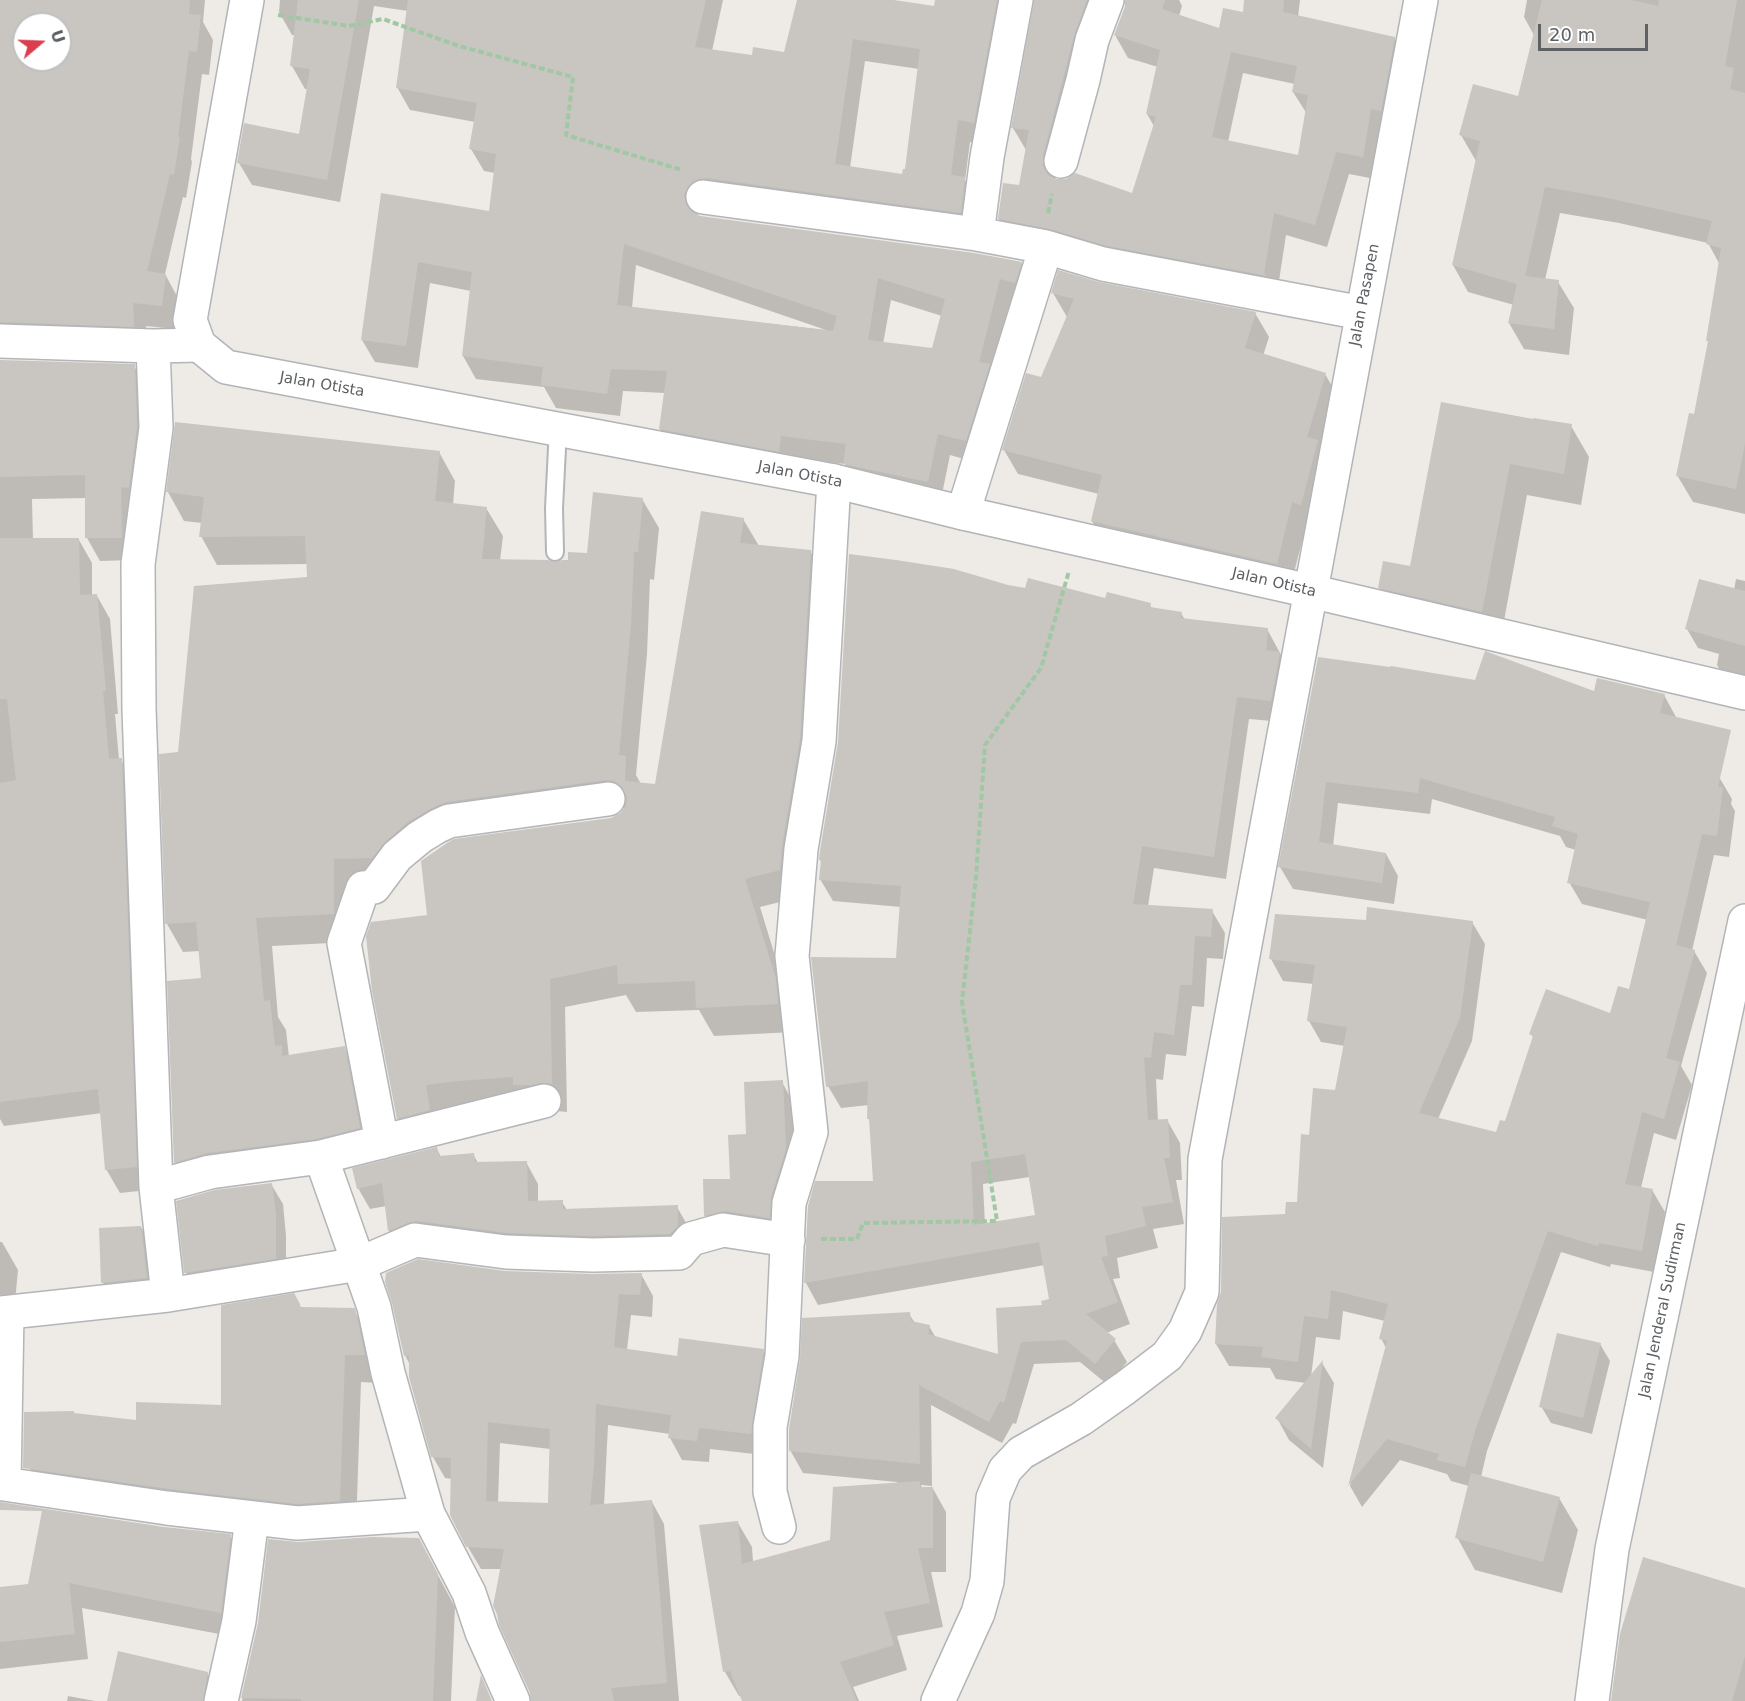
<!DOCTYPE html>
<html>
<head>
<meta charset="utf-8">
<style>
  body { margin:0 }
  #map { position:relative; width:1745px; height:1701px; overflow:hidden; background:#eeeae5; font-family:"DejaVu Sans",sans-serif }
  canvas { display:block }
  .north { position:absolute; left:12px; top:12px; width:60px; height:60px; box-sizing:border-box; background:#fff; border:2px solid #bec0c1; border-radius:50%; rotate:71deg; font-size:16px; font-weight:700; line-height:24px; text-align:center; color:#5d6164 }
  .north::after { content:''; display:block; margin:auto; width:21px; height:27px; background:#d93f4e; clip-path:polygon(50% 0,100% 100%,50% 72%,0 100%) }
  .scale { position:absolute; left:1538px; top:24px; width:110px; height:27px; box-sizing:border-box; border:3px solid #5d6164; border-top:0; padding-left:8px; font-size:18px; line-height:21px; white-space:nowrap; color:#5d6164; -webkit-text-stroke:4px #fff; paint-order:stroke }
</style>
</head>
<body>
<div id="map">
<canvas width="1745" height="1701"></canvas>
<div class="north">U</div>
<div class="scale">20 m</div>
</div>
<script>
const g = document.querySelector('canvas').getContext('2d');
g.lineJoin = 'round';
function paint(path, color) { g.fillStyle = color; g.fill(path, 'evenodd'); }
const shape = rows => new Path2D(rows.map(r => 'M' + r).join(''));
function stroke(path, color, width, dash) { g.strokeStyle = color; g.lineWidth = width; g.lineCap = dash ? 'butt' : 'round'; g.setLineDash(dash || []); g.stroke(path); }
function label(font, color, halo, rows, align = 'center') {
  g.font = font + ' "DejaVu Sans",sans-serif'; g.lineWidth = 6; g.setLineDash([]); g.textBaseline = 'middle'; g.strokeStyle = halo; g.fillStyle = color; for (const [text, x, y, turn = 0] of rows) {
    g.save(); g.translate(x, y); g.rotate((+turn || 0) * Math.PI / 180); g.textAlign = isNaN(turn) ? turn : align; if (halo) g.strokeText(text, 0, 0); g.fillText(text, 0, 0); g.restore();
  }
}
paint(shape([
  [3,0,205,0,203,22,213,40,209,75,202,74,191,159,192,162,186,198,183,197,165,274,178,298,175,329,146,326,147,349,0,349,0,16],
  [24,24,60,24,60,60,24,60],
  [280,0,723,0,712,51,753,57,785,53,799,0,885,0,935,8,936,0,1179,0,1182,6,1179,16,1221,30,1244,14,1246,0,1300,0,1298,17,1394,38,1407,61,1375,179,1349,174,1327,247,1286,235,1277,294,1012,241,999,219,1020,186,1026,150,1013,128,1036,5,1033,4,1022,5,987,144,970,142,965,180,977,201,973,235,701,208,697,216,1021,263,1034,285,978,463,950,455,940,504,857,486,845,464,793,458,673,451,660,429,665,393,623,391,620,416,556,408,544,387,476,379,463,356,471,291,430,283,418,368,375,362,362,340,382,194,490,212,495,173,484,171,471,149,475,122,410,110,397,87,408,11,374,6,340,202,252,185,239,163,300,135,308,89,305,89,292,66,295,35,292,35,279,12],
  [1117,4,1126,4,1115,35,1128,58,1158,67,1147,114,1154,126,1133,195,1055,180,1087,57],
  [865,61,919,69,906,171,904,175,850,168],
  [1243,73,1295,84,1293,92,1307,114,1299,157,1228,142],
  [636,265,826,330,632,308],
  [891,300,942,316,933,350,883,344],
  [1527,0,1745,0,1745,514,1693,502,1677,475,1695,416,1709,343,1720,265,1708,243,1619,223,1560,213,1545,280,1558,282,1574,308,1569,355,1524,349,1509,323,1514,305,1468,292,1453,265,1476,161,1461,135,1519,98,1535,37,1524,17],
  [1099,284,1255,313,1269,337,1263,356,1325,374,1339,398,1315,528,1306,526,1290,588,1106,545,1092,521,1099,494,1018,474,1004,450,1042,379,1067,317,1053,293],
  [0,361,134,366,147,389,134,560,100,561,87,538,86,498,32,499,33,540,79,540,92,563,92,596,97,596,110,619,118,714,115,714,119,760,121,760,135,783,149,1190,120,1193,106,1169,102,1113,4,1126,0,1119],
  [1442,403,1571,426,1589,457,1581,505,1527,495,1500,643,1397,619,1379,587,1411,568],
  [439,452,455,481,453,505,486,508,503,536,500,561,556,564,569,562,588,555,642,499,659,528,654,580,650,579,647,654,636,775,641,784,656,785,743,519,759,546,810,551,827,579,796,898,760,907,791,1008,794,1032,714,1036,699,1010,636,1012,626,995,565,1007,567,1112,557,1111,414,1146,398,1118,429,916,621,815,626,808,463,831,350,887,350,942,272,946,278,1017,286,1030,289,1057,344,1048,360,1076,376,1156,192,1190,175,1162,202,980,200,951,183,952,167,924,179,753,308,578,308,564,217,565,201,536,202,523,184,521,168,492],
  [1736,579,1745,581,1745,688,1728,684,1717,665,1719,654,1698,648,1687,629,1734,590],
  [1007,586,1150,605,1152,609,1181,613,1185,620,1267,629,1292,675,1284,722,1249,719,1226,879,1154,868,1148,906,1212,911,1225,933,1223,959,1207,958,1204,1007,1192,1006,1186,1056,1166,1054,1163,1080,1156,1079,1158,1121,1167,1120,1180,1143,1182,1180,1176,1180,1184,1224,1153,1229,1158,1248,1117,1258,1120,1278,1113,1279,1130,1324,1106,1333,1114,1340,1127,1362,1108,1385,1080,1362,1034,1364,1016,1424,1013,1423,1002,1443,931,1405,932,1487,946,1512,946,1572,931,1572,943,1627,897,1636,907,1670,853,1687,859,1701,744,1701,741,1695,739,1696,725,1672,738,1523,752,1547,753,1562,832,1541,897,1484,897,1482,803,1473,790,1450,909,1314,915,1323,929,1326,936,1338,1000,1356,1050,1301,1045,1265,818,1305,806,1283,809,1207,874,1183,869,1105,841,1108,828,1086,897,959,901,907,833,901,820,879,822,863,820,860],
  [1030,1177,1037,1216,985,1225,983,1184],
  [921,1485,932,1486,931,1488,922,1488],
  [1319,658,1476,682,1595,693,1664,695,1676,717,1719,777,1732,799,1731,804,1735,811,1729,857,1714,855,1692,951,1694,951,1707,973,1681,1066,1692,1085,1676,1140,1654,1133,1641,1188,1652,1190,1665,1212,1654,1272,1611,1264,1610,1267,1561,1252,1487,1451,1481,1477,1559,1498,1578,1530,1562,1593,1475,1570,1457,1537,1469,1486,1451,1481,1447,1474,1400,1460,1362,1507,1350,1486,1386,1348,1381,1338,1385,1321,1343,1311,1340,1340,1316,1337,1311,1377,1322,1363,1334,1383,1323,1468,1289,1440,1277,1418,1306,1383,1276,1379,1270,1368,1229,1366,1216,1344,1287,1216,1299,1204,1310,1136,1336,1092,1345,1046,1321,1042,1309,1021,1314,984,1283,981,1271,959,1367,922,1472,922,1485,944,1472,1041,1438,1119,1497,1134,1506,1123,1534,1039,1531,1034,1611,1015,1630,991,1648,920,1582,904,1569,882,1576,850,1566,847,1560,836,1432,799,1430,814,1338,803,1333,846,1386,854,1398,876,1394,904,1293,889,1280,867],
  [782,1082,794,1104,798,1171,783,1220,718,1237,705,1216,732,1181,747,1136],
  [437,1149,441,1157,473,1154,478,1163,526,1162,538,1184,538,1202,562,1202,567,1210,677,1207,689,1228,690,1247,401,1251,389,1231,386,1206,370,1209,358,1188],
  [271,1184,283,1204,286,1236,286,1278,197,1293,186,1273,178,1202],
  [141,1227,153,1249,159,1300,115,1304,103,1283,100,1229],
  [0,1242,2,1242,18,1270,13,1323,0,1332],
  [505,1272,592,1275,641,1274,653,1296,652,1317,631,1315,627,1350,678,1358,763,1350,775,1372,763,1455,710,1449,709,1462,682,1460,670,1438,670,1434,608,1425,604,1506,652,1502,664,1524,679,1701,537,1701,501,1569,481,1569,468,1547,452,1479,445,1478,433,1457,410,1365,405,1355],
  [500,1443,550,1449,549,1505,498,1503],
  [294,1295,302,1309,354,1310,370,1338,380,1383,361,1382,356,1529,41,1488,25,1460,74,1415,137,1422,222,1406],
  [1600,1344,1610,1361,1592,1434,1551,1423,1541,1406],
  [164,1528,230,1536,245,1561,235,1637,82,1608,88,1659,0,1669,0,1588,30,1585],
  [419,1540,455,1607,451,1701,242,1701,259,1625,298,1543],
  [1745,1590,1745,1701,1612,1701],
  [207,1673,220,1695,218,1701,117,1701],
  [68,1696,95,1701,67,1701]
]), '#0003');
paint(shape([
  [0,0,190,0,189,14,201,15,197,52,189,51,178,137,180,137,174,175,170,174,147,271,166,274,162,306,133,303,134,327,0,322],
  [24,24,60,24,60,60,24,60],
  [298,0,359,0,327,180,237,163,244,123,299,134,310,69,290,66],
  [408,0,706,0,695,47,752,55,753,47,784,52,797,0,894,0,934,6,935,0,997,0,974,123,958,120,951,175,965,177,961,213,706,178,696,180,689,185,684,195,686,204,691,211,700,216,974,253,1022,262,1015,283,1000,279,979,362,990,364,966,441,938,434,928,482,843,464,846,444,781,436,779,452,659,429,667,371,611,369,607,394,541,385,543,367,462,356,472,272,418,262,406,346,361,340,381,193,489,211,496,154,469,149,477,103,396,88],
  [853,39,920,49,905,169,903,169,902,174,835,164],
  [624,244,837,316,833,331,617,305],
  [878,278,945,299,932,348,868,340],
  [1034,0,1087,0,1074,36,1043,156,1043,166,1048,175,1056,179,1066,179,1075,173,1132,193,1156,117,1146,114,1160,50,1114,35,1125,7,1125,0,1165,0,1162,9,1219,28,1223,8,1243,12,1244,0,1284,0,1283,12,1395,37,1381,111,1371,109,1363,157,1336,152,1315,225,1274,213,1264,274,1268,276,1107,246,1049,229,998,219,1003,183,1019,185,1029,130,1011,128],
  [1231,52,1297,66,1292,92,1308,95,1298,155,1212,137],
  [1542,0,1631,0,1658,6,1659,0,1737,0,1725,66,1734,68,1730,89,1745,93,1745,443,1736,489,1676,476,1689,413,1694,414,1708,341,1706,341,1721,248,1706,244,1712,221,1603,197,1545,187,1525,276,1559,280,1554,329,1508,323,1517,284,1452,265,1480,141,1459,135,1473,84,1518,96],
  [1058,270,1099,282,1256,312,1245,348,1326,373,1307,437,1318,440,1301,505,1292,502,1277,564,1091,521,1102,475,1002,450,1026,373,1041,377,1074,299,1051,293],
  [0,360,135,364,137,427,129,488,121,487,122,538,85,538,85,475,0,477],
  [1441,402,1533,419,1533,418,1572,424,1564,474,1510,464,1482,612,1378,588,1383,561,1410,566],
  [175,422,440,451,435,501,487,507,482,559,548,560,556,562,562,560,568,560,568,552,587,553,593,492,643,498,638,552,634,552,631,625,619,755,626,756,625,781,655,784,701,511,744,518,740,543,811,550,800,739,782,846,780,870,745,879,776,979,778,1004,696,1008,695,981,618,984,617,965,550,979,552,1084,540,1083,532,1085,513,1085,513,1077,457,1081,426,1085,430,1110,397,1119,372,991,366,936,371,922,427,915,421,861,447,843,454,839,611,818,620,813,626,806,627,797,622,787,614,781,605,780,446,802,430,809,408,822,385,842,372,858,334,859,334,914,256,918,264,1001,270,1000,275,1046,282,1045,282,1056,345,1046,360,1128,317,1139,207,1153,174,1163,167,981,201,978,196,922,165,924,159,754,178,752,194,586,307,577,305,536,199,537,204,497,166,492],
  [0,538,79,538,80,595,97,594,106,691,103,691,109,759,122,758,137,1167,105,1170,98,1089,0,1102,0,783,16,780,7,699,0,699],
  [849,554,896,560,954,569,1008,585,1025,588,1028,578,1105,598,1107,592,1151,603,1150,607,1182,612,1181,618,1268,628,1266,650,1280,652,1271,701,1237,697,1214,857,1142,846,1133,904,1213,909,1211,937,1195,936,1192,985,1180,985,1174,1035,1154,1032,1151,1058,1144,1057,1148,1120,1168,1119,1170,1158,1164,1158,1173,1202,1142,1207,1146,1226,1105,1236,1108,1256,1101,1257,1118,1302,1086,1314,1116,1339,1095,1364,1066,1340,1021,1342,1004,1403,1000,1401,989,1422,919,1385,920,1464,789,1451,789,1429,800,1359,802,1318,910,1312,911,1321,930,1325,928,1334,998,1354,996,1308,1042,1305,1041,1301,1049,1299,1039,1242,804,1283,808,1206,815,1181,873,1181,869,1119,867,1119,868,1081,826,1087,811,957,896,958,901,886,819,880,821,860,819,860,820,851,838,742],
  [1025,1154,1035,1215,974,1225,971,1162],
  [1699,579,1745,591,1745,646,1685,629],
  [1485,651,1594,691,1597,678,1665,694,1660,713,1731,730,1718,787,1723,787,1717,836,1702,834,1676,945,1695,950,1666,1058,1680,1062,1664,1119,1642,1112,1625,1184,1653,1189,1642,1251,1599,1243,1598,1246,1548,1231,1476,1428,1465,1467,1437,1460,1439,1454,1387,1439,1348,1486,1387,1341,1379,1339,1388,1304,1331,1290,1328,1319,1304,1316,1298,1362,1261,1357,1263,1347,1215,1344,1217,1304,1221,1292,1222,1217,1285,1214,1286,1202,1297,1202,1301,1134,1309,1135,1313,1088,1335,1090,1347,1027,1307,1021,1315,965,1269,959,1275,914,1366,920,1367,907,1473,921,1460,1018,1419,1113,1496,1132,1500,1120,1505,1121,1533,1036,1529,1034,1546,989,1610,1013,1618,986,1629,989,1650,902,1567,883,1578,834,1552,826,1555,817,1420,778,1418,793,1326,782,1319,842,1386,853,1382,883,1278,867,1318,657,1390,667,1391,666,1475,680],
  [783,1080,786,1149,771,1197,770,1218,725,1211,704,1216,703,1179,730,1179,728,1135,746,1134,744,1082],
  [437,1147,439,1156,474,1153,475,1162,527,1161,528,1201,563,1200,563,1209,678,1205,678,1226,670,1234,593,1236,508,1233,417,1221,408,1223,388,1231,382,1183,357,1189,352,1168],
  [272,1183,276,1215,276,1259,184,1273,176,1201,214,1190],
  [141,1226,147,1278,101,1283,99,1228],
  [418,1259,505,1271,592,1274,642,1273,640,1295,619,1294,614,1347,677,1356,679,1338,764,1349,751,1434,699,1428,697,1441,668,1438,671,1415,596,1404,594,1465,590,1505,652,1500,667,1683,611,1688,614,1701,531,1701,530,1693,499,1625,497,1614,493,1606,504,1549,466,1547,450,1515,451,1458,431,1457,409,1377,409,1356,404,1356,392,1303,385,1282,386,1273],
  [488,1422,550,1429,548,1503,486,1501],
  [294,1293,300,1304,300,1307,355,1308,356,1312,365,1355,345,1355,340,1501,297,1504,169,1489,23,1468,24,1412,74,1411,74,1413,136,1420,136,1402,221,1405,221,1305],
  [1557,1333,1601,1343,1583,1418,1539,1407],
  [1323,1360,1311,1449,1275,1418],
  [1471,1473,1560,1497,1543,1562,1455,1538],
  [920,1481,920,1487,933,1487,933,1548,918,1548,930,1603,884,1612,894,1645,840,1662,857,1701,742,1701,730,1671,723,1672,699,1525,738,1521,742,1564,830,1540,833,1487],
  [0,1502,164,1527,231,1534,221,1613,69,1583,75,1634,0,1642,0,1587,28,1584,42,1511,0,1510],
  [373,1537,419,1538,438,1574,433,1701,301,1701,301,1699,241,1698,258,1623,268,1539,298,1542],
  [1643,1557,1745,1588,1745,1656,1732,1701,1611,1701,1620,1634],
  [118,1651,208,1672,203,1701,107,1701],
  [481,1675,492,1701,476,1701]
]), '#c9c5c1');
const lane = shape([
  [555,552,554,508,558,428]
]);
const street = shape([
  [1061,161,1083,80,1092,40,1107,0],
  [703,197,977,234,1046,247],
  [977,234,987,157,1016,0],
  [0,341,153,346,199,345],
  [963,513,1046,247,1103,264,1362,313],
  [382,1142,344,943,363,888,374,887,397,856,420,837,438,826,449,821,608,799],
  [321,1157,374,1307,388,1373,428,1514,469,1593,482,1632,513,1701],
  [156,1187,210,1172,321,1157,544,1101],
  [168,1295,359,1264,415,1240,506,1252,593,1255,679,1253,691,1239,723,1230,788,1240],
  [0,1313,168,1295,156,1187,139,709,138,564,156,428,153,346],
  [7,1313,4,1484,167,1508,297,1523,428,1514],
  [779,1527,770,1492,770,1427,782,1356,789,1203,811,1132,792,956,801,849,819,741,834,481],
  [221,1701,239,1621,252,1518]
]);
const secondary = shape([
  [247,0,190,320,199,345,226,367,834,481,963,513,1310,591,1745,693],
  [938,1701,978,1613,987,1581,993,1498,1005,1470,1021,1453,1081,1419,1125,1388,1167,1356,1185,1331,1202,1292,1205,1159,1421,0],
  [1592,1701,1612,1549,1745,921]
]);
stroke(lane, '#b2b6b8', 20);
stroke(street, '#b2b6b8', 36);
stroke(secondary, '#b1b5b8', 36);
stroke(shape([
  [278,15,349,26,383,19,459,46,573,77,566,135,682,170],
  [1048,213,1052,194],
  [821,1239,857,1239,863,1223,997,1221,962,1002,976,877,985,745,1041,668,1069,571]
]), '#a0c8a5', 4, [6, 3]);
stroke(lane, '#fff', 16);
stroke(street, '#fff', 33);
stroke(secondary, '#fff', 33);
label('15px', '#5d6164', '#fff', [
  ["Jalan Pasapen",1365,295,-79],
  ["Jalan Otista",322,385,10],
  ["Jalan Otista",800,475,11],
  ["Jalan Otista",1274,583,13],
  ["Jalan Jenderal Sudirman",1663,1310,-78]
]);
</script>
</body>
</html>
